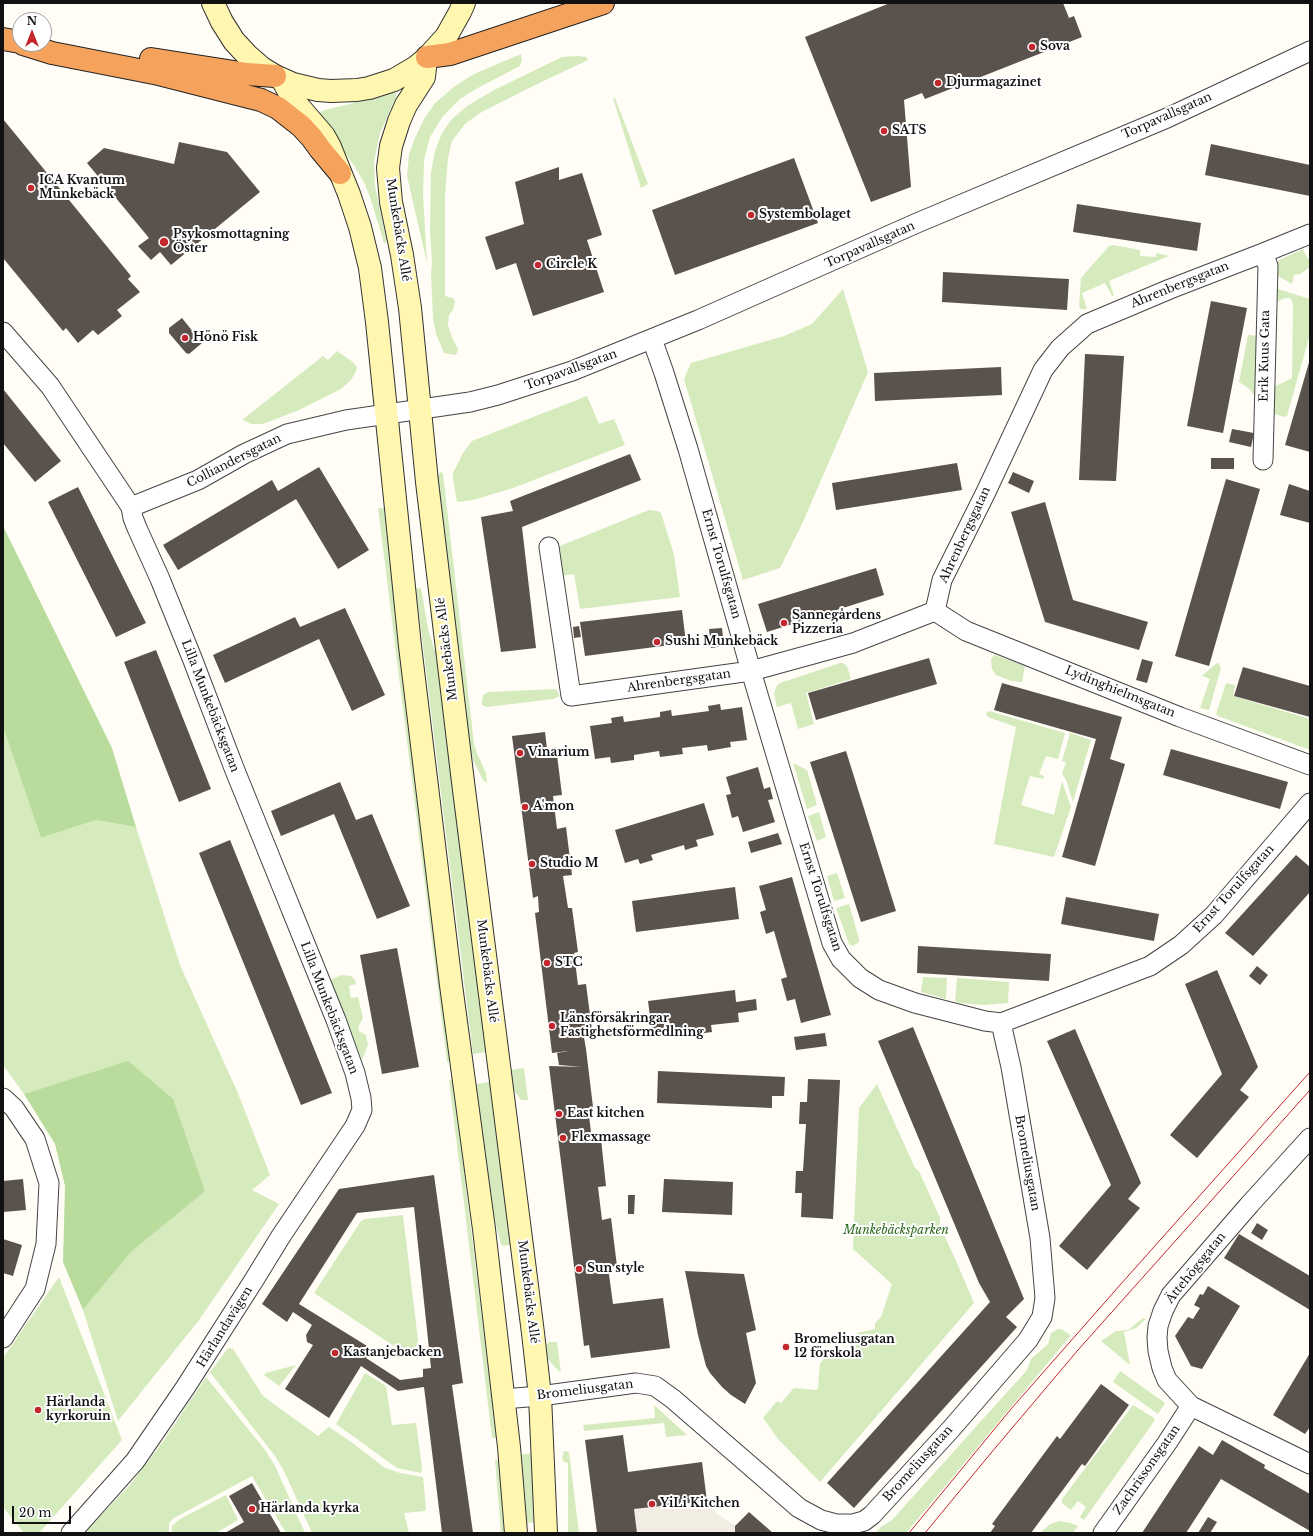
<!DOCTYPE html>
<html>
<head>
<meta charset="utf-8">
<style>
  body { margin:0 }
  #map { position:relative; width:1313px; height:1536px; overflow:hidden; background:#fffdf5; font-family:"Libre Baskerville",serif }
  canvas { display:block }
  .frame { position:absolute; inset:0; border:4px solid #111; pointer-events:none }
  .north { position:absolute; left:12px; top:12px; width:40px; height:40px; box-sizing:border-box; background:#fff; border:1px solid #a0a0a0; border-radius:50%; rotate:0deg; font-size:11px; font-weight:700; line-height:16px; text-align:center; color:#111 }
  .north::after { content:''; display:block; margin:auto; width:14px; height:18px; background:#c4262e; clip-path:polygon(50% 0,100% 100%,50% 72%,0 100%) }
  .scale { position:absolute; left:12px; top:1506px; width:59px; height:18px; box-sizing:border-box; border:2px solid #111; border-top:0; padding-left:5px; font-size:12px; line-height:14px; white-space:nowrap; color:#111; -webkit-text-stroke:3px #fff; paint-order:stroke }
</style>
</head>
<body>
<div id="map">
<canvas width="1313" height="1536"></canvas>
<div class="frame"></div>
<div class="north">N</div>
<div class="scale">20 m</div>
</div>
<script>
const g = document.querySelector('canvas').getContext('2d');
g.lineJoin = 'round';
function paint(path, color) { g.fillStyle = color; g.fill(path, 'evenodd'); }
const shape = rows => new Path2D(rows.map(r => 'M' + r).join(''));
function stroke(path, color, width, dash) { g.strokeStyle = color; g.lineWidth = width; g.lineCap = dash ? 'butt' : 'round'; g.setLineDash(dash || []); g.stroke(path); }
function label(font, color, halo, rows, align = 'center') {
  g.font = font + ' "Libre Baskerville",serif'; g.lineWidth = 4; g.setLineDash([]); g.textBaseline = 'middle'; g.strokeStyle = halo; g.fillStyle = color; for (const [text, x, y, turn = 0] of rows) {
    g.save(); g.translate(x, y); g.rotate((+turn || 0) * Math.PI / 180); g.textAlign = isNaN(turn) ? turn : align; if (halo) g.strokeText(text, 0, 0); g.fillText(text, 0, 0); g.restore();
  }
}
paint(shape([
  [521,54,522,60,520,66,474,90,460,99,443,116,430,137,424,160,423,194,427,263,407,176,409,154,415,138,424,119,435,103,455,86,474,74],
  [578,56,586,57,588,60,529,88,480,113,465,124,452,141,448,158,445,195,445,296,453,298,455,301,453,310,449,315,448,325,453,340,458,349,457,353,455,355,444,353,436,334,433,318,431,274,432,262,430,230,431,173,435,151,442,133,451,120,467,106,494,90,562,57],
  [394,92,396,93,396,97,380,133,374,162,375,186,386,238,386,243,384,243,371,200,365,184,355,167,319,116,320,112,325,110,379,97],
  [613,98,615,98,648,184,641,188],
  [1113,245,1140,250,1140,256,1156,257,1156,253,1169,256,1109,281,1114,295,1112,296,1105,283,1082,293,1087,309,1081,309,1079,306,1081,278,1109,246],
  [1304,249,1304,252,1309,260,1309,268,1300,274,1294,275,1292,284,1276,275,1275,269,1277,263,1281,259],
  [1275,288,1310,299,1310,334,1287,416,1285,417,1274,414,1273,391,1274,387,1292,378,1293,303,1290,298,1285,298,1276,302],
  [843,289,868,372,802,524,780,568,743,580,684,379,691,363,784,336,812,324],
  [1248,335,1258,336,1257,398,1248,388,1239,382],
  [337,351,353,362,357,367,356,371,351,380,341,389,299,410,263,424,252,424,242,420,323,356,328,360],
  [587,396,599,424,614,419,625,445,513,488,473,500,457,502,453,479,453,473,463,453,472,441],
  [440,472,443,473,474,744,477,753,486,773,487,783,483,780,471,756,470,749,445,551,438,477],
  [378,508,384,508,450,1058,449,1062,447,1062],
  [649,510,658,511,661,513,674,555,680,597,580,609,574,574,559,576,555,548],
  [421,588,428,628,434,649,438,656,487,1052,473,1054,416,589],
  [995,655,1025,666,1022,682,1011,681,996,675,992,669,991,660,992,657],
  [1218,662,1221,668,1209,710,1200,708,1210,679,1202,676],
  [840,663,843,663,847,666,851,679,806,693,814,724,798,729,791,703,777,707,774,694,777,685,780,683],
  [1226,683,1235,685,1233,696,1310,719,1310,750,1218,716,1216,714],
  [556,689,560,696,553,699,487,707,482,705,482,702,483,695,488,692],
  [989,711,1065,733,1058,759,1046,756,1039,774,1044,776,1043,779,1030,776,1021,805,1054,815,1062,781,1071,807,1054,857,994,844,1016,727,988,717,986,713],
  [3,727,41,838,96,820,136,827,180,965,237,1091,270,1175,252,1190,279,1204,199,1320,118,1421,83,1310,131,1252,205,1190,128,1062,24,1094,3,1065],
  [1070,733,1091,740,1073,802,1066,780,1062,773,1066,763,1062,761],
  [793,763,807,770,817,805,807,809],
  [819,812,826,837,817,841,808,816],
  [837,873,845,898,834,901,827,876],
  [849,904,859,939,859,942,853,946,849,944,836,908],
  [341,975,351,976,355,980,356,984,349,986,351,998,358,997,363,1018,358,1027,359,1031,366,1035,368,1045,362,1060,330,980],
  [923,977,947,978,946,999,921,992],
  [957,978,1009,982,1008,1003,984,1005,959,1003,955,1001],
  [524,1068,528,1100,521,1100,513,1089,511,1070],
  [454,1079,466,1188,497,1438,492,1438,464,1203,449,1080],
  [490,1082,510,1243,510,1245,503,1246,501,1244,493,1214,476,1084],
  [877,1084,915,1168,919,1171,940,1218,940,1226,957,1263,974,1303,820,1482,778,1439,763,1418,777,1401,781,1403,794,1388,816,1390,818,1388,820,1363,833,1350,838,1354,850,1353,857,1333,875,1329,875,1323,881,1317,892,1284,853,1249,859,1108],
  [403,1215,418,1340,416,1348,412,1353,406,1352,394,1346,314,1293,361,1221,365,1219],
  [59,1277,122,1440,39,1533,24,1533,3,1507,3,1358],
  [1143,1318,1146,1319,1136,1328,1124,1332,1130,1365,1101,1341,1116,1331,1128,1330],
  [1058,1329,1061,1329,1071,1335,906,1533,875,1533,881,1527,892,1520,1027,1370,1031,1359,1048,1344,1051,1333],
  [549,1342,557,1342,561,1373,551,1363,546,1355,545,1346],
  [228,1348,233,1349,263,1396,318,1436,329,1427,354,1444,385,1468,400,1473,423,1477,426,1509,425,1511,404,1513,409,1533,312,1533,284,1471,275,1456,210,1372],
  [296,1365,279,1386,264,1375,266,1373],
  [1120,1371,1165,1403,1158,1414,1113,1382],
  [365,1373,386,1386,392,1425,416,1423,422,1467,421,1473,397,1468,336,1424],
  [206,1377,265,1450,275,1466,305,1533,286,1533,252,1476,174,1518,169,1523,169,1533,84,1533,130,1485,162,1443],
  [654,1405,687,1435,666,1437,664,1423,584,1431,583,1425,655,1418],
  [1133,1405,1154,1418,1155,1420,1084,1520,1080,1517,1086,1507,1078,1501,1071,1510,1062,1503,1062,1499],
  [564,1451,569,1452,579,1533,568,1533,568,1463,564,1462,562,1458],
  [533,1453,535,1522,527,1523,520,1455],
  [499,1459,505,1512,507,1533,501,1533,495,1460],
  [226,1495,238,1520,216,1533,172,1533,172,1526,180,1519],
  [1059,1521,1071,1523,1078,1526,1073,1533,1040,1533,1050,1524]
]), '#d5ebbd');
paint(shape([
  [3,526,112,748,136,827,96,820,41,838,3,727],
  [128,1061,173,1099,205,1191,131,1252,83,1310,63,1262,65,1186,55,1144,24,1094]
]), '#b9dc9c');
paint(shape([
  [707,1501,716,1513,735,1526,735,1533,637,1533,634,1509]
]), '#f1ede2');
paint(shape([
  [890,3,1063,3,1069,18,1074,16,1082,37,925,99,922,93,904,100,911,187,871,202,805,37],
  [3,119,131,276,128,279,140,292,117,310,122,316,98,335,93,330,78,343,66,328,63,331,3,258],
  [179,142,227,152,260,192,171,265,160,252,151,260,138,246,149,238,87,163,104,148,174,164],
  [1211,144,1310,165,1310,196,1205,175],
  [794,158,818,223,675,275,652,210],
  [559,167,559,180,582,173,602,235,587,240,604,292,533,316,516,263,496,270,485,237,524,224,515,182],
  [1077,204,1201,223,1197,251,1073,232],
  [943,272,1069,279,1067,310,942,302],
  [1211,301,1247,308,1223,433,1187,426],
  [182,318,202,343,189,354,186,353,169,333,169,328],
  [1085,354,1124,356,1116,481,1079,480],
  [1310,359,1310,452,1285,445],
  [1001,367,1002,395,875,401,874,373],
  [3,389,61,461,35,482,3,443],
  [1232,429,1254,433,1251,447,1229,442],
  [630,454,641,480,522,527,536,648,501,652,481,517,513,511,510,501],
  [1211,458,1234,458,1234,469,1211,469],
  [957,463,962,490,836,510,832,483],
  [319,467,369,550,338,569,296,499,178,570,163,545,272,480,278,491],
  [1013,472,1034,481,1029,493,1008,483],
  [1226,479,1260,489,1209,666,1175,656],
  [1289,484,1310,491,1310,523,1280,515],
  [78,487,146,623,116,637,48,502],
  [1045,502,1073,600,1148,622,1139,650,1045,622,1011,512],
  [876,568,884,595,767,632,758,604],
  [345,608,385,695,352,711,319,639,225,683,213,655,295,617,300,627],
  [682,610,686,643,585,656,580,622],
  [579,626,581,637,574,638,573,627],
  [722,628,724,646,711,648,709,629],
  [156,650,211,789,179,802,124,662],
  [929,658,937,684,816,720,808,693],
  [1142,659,1153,662,1147,683,1136,680],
  [1243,667,1310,686,1310,717,1234,696],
  [1002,683,1122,717,1110,759,1125,764,1095,866,1062,857,1096,739,994,710],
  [720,704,721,710,742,707,747,740,730,742,731,747,708,751,707,745,682,748,683,754,660,757,659,751,634,755,634,760,611,763,610,757,595,759,590,726,612,723,611,718,623,716,624,722,660,717,660,712,671,710,672,716,709,711,708,706],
  [545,732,547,749,556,747,562,795,553,796,557,829,566,827,572,875,563,876,568,908,572,908,578,952,574,953,578,985,586,984,592,1030,583,1032,586,1049,593,1107,588,1108,592,1140,601,1139,606,1186,598,1187,602,1220,611,1218,617,1266,608,1267,613,1304,663,1298,670,1348,591,1358,589,1345,584,1346,549,1066,582,1067,559,1065,557,1053,568,1051,552,1053,535,913,539,912,538,896,533,898,512,736],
  [1171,749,1288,782,1280,809,1163,775],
  [846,751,896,911,861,922,810,762],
  [758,767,764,789,770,787,773,799,768,800,775,822,743,832,738,816,732,818,726,795,731,794,726,777],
  [340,782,356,820,372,814,410,906,377,919,334,814,281,836,271,811],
  [704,803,714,835,696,840,698,846,685,850,684,845,651,855,653,860,640,864,638,859,625,863,615,830],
  [778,833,782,844,751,853,748,842],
  [230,840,332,1093,301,1105,199,853],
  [1296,855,1310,867,1310,892,1253,956,1225,933],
  [792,877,831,1015,801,1023,795,999,787,1001,781,979,787,977,774,931,766,934,760,912,766,910,759,886],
  [735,887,739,919,636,932,632,901],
  [1066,897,1159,914,1154,941,1061,924],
  [918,946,1051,954,1049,981,917,973],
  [397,948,419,1067,382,1074,360,955],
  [1257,966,1268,975,1260,985,1249,976],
  [1217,970,1258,1067,1240,1090,1249,1097,1197,1158,1170,1135,1222,1074,1185,984],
  [735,990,736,1002,756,999,757,1010,738,1013,739,1022,711,1025,712,1032,682,1036,681,1029,652,1032,648,1001],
  [913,1027,1024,1299,1006,1317,1017,1327,854,1508,827,1483,990,1302,979,1283,878,1041],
  [1075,1029,1141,1183,1128,1199,1140,1208,1087,1270,1059,1246,1111,1185,1047,1041],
  [825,1033,827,1046,796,1050,794,1037],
  [658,1071,785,1077,784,1096,772,1096,772,1108,657,1103],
  [808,1079,840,1080,833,1219,801,1217,802,1193,795,1193,796,1171,803,1171,806,1124,799,1124,800,1102,807,1102],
  [434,1175,463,1383,452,1385,473,1533,442,1533,424,1387,398,1391,361,1366,329,1418,285,1389,313,1345,307,1342,306,1335,312,1325,293,1312,287,1322,262,1304,339,1189],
  [414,1207,431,1368,423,1369,423,1377,400,1380,366,1358,372,1349,299,1304,357,1213],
  [23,1179,26,1210,3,1212,3,1181],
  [664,1179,733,1182,732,1215,662,1212],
  [628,1195,635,1195,634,1214,628,1214],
  [1257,1223,1268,1230,1262,1240,1251,1233],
  [1239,1234,1310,1276,1310,1310,1224,1258],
  [3,1239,22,1245,13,1276,3,1273],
  [685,1271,744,1274,756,1330,746,1333,756,1383,745,1404,731,1395,722,1387,710,1373,706,1366,698,1335],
  [1208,1286,1240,1306,1202,1369,1191,1366,1175,1336,1188,1317,1193,1319,1200,1308,1194,1305,1200,1294,1203,1295],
  [1310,1353,1310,1427,1305,1434,1273,1415],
  [1101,1384,1129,1405,1085,1466,1082,1464,1031,1533,990,1533,995,1526,992,1524,1057,1436,1060,1439],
  [623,1435,628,1472,702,1462,707,1501,634,1509,637,1533,597,1533,585,1440],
  [1222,1440,1265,1465,1264,1468,1310,1494,1310,1531,1221,1479,1186,1533,1142,1533,1199,1446,1213,1455],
  [252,1483,281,1533,225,1533,244,1522,229,1496],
  [749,1512,773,1533,735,1533,735,1526],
  [1208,1517,1217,1522,1210,1533,1198,1533]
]), '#5a524d');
const street = shape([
  [1263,253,1268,266,1263,460],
  [3,332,50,386,131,507,133,518,137,528,160,579,192,658,234,768,336,1020,355,1073,361,1098,362,1110,355,1126,281,1236,254,1280,185,1388,135,1461,71,1533],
  [652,339,664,373,688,449,751,671,832,943,841,959,860,978,879,990,915,1003,985,1021,1001,1023,1150,966,1181,945,1214,915,1310,803],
  [131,507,198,480,244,454,287,434,346,420,470,402,498,395,572,371,698,320,917,223,1167,118,1310,51],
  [549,547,571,696,751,671,853,643,935,611,942,580,985,494,1043,370,1060,348,1087,324,1170,289,1263,253,1310,234],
  [935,611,966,631,1180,717,1310,765],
  [3,1098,14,1108,35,1139,49,1183,46,1244,35,1289,3,1338],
  [1310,1138,1250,1204,1171,1295,1163,1311,1158,1326,1157,1338,1158,1351,1162,1368,1167,1380,1191,1406,1310,1464],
  [503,1399,540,1396,636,1383,655,1386,673,1399,799,1508,821,1520,836,1524,853,1524,864,1521,872,1515,951,1429,1028,1340,1042,1317,1045,1298,1040,1238,1011,1067,1001,1023],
  [1103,1533,1167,1443,1191,1406]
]);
const secondary = shape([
  [213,3,222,22,234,41,247,55,262,68,275,76,293,84,318,90,331,91,357,90,369,88,394,80,416,67,427,58,446,37,460,12,464,3],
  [426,59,424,77,406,105,399,121,391,146,388,168,391,202,402,255,410,308,427,482,463,782,533,1333,540,1396,546,1533],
  [282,79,294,101,324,136,330,147,349,194,360,227,370,268,377,322,410,646,451,985,484,1229,509,1447,516,1533]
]);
const highway = shape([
  [3,39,20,42],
  [23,44,52,53,159,74,261,100,278,108,301,126,312,138,320,149,340,173],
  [427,57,450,54,603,3],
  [151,59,247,74,275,76]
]);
stroke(street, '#444', 21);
stroke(secondary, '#333', 24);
stroke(highway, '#222', 24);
stroke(street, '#fff', 19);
stroke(secondary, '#fff6b0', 22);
stroke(highway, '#f5a25d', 22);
stroke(shape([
  [909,1533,1011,1409,1120,1285,1310,1072],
  [925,1533,991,1453,1078,1350,1310,1090]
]), '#c4262e', 1);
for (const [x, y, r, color] of [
  [1032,47,4,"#c4262e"],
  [938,83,4,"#c4262e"],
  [884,131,4,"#c4262e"],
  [31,188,4,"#c4262e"],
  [751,215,4,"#c4262e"],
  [164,242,5,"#c4262e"],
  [538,265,4,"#c4262e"],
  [185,338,4,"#c4262e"],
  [784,623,4,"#c4262e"],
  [657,642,4,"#c4262e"],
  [520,753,4,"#c4262e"],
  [525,807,4,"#c4262e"],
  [532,864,4,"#c4262e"],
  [547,963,4,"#c4262e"],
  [552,1026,4,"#c4262e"],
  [559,1114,4,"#c4262e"],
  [563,1138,4,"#c4262e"],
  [579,1269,4,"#c4262e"],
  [786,1347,4,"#c4262e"],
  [335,1353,4,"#c4262e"],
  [38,1410,4,"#c4262e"],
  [652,1504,4,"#c4262e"],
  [252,1509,4,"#c4262e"]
]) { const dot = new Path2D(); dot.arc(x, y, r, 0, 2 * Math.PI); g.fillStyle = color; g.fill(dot); stroke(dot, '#fff', 1.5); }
label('bold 12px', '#111', '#fff', [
  ["Sova",1040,47],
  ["Djurmagazinet",946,83],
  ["SATS",892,131],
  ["ICA Kvantum",39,181],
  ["Munkebäck",39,195],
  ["Systembolaget",759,215],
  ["Psykosmottagning",173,235],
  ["Öster",173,249],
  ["Circle K",546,265],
  ["Hönö Fisk",193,338],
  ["Sannegårdens",792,616],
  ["Pizzeria",792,630],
  ["Sushi Munkebäck",665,642],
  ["Vinarium",528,753],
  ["A'mon",533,807],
  ["Studio M",540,864],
  ["STC",555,963],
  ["Länsförsäkringar",560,1019],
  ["Fastighetsförmedlning",560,1033],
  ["East kitchen",567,1114],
  ["Flexmassage",571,1138],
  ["Sun style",587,1269],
  ["Bromeliusgatan",794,1340],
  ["12 förskola",794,1354],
  ["Kastanjebacken",343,1353],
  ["Härlanda",46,1403],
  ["kyrkoruin",46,1417],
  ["YiLi Kitchen",660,1504],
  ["Härlanda kyrka",260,1509]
], 'left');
label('12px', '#111', '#fff', [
  ["Torpavallsgatan",1167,116,-24],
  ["Munkebäcks Allé",398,230,81],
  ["Torpavallsgatan",870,245,-24],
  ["Ahrenbergsgatan",1180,285,-22],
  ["Erik Kuus Gata",1265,356,-89],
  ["Torpavallsgatan",571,370,-20],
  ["Colliandersgatan",234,461,-27],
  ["Ahrenbergsgatan",965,535,-65],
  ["Ernst Torulfsgatan",721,564,74],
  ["Munkebäcks Allé",447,649,-97],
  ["Ahrenbergsgatan",679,681,-8],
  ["Lydinghielmsgatan",1120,692,22],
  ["Lilla Munkebäcksgatan",210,706,69],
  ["Ernst Torulfsgatan",1234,889,-48],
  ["Ernst Torulfsgatan",820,897,72],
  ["Munkebäcks Allé",487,971,83],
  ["Lilla Munkebäcksgatan",329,1008,69],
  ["Bromeliusgatan",1027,1163,80],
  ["Ättehögsgatan",1196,1268,-51],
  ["Munkebäcks Allé",528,1292,83],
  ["Härlandavägen",225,1327,-58],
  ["Bromeliusgatan",585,1390,-7],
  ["Bromeliusgatan",918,1464,-48],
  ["Zachrissonsgatan",1147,1470,-55]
]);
label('italic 12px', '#2f6b1f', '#fff', [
  ["Munkebäcksparken",896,1231]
]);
</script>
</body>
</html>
